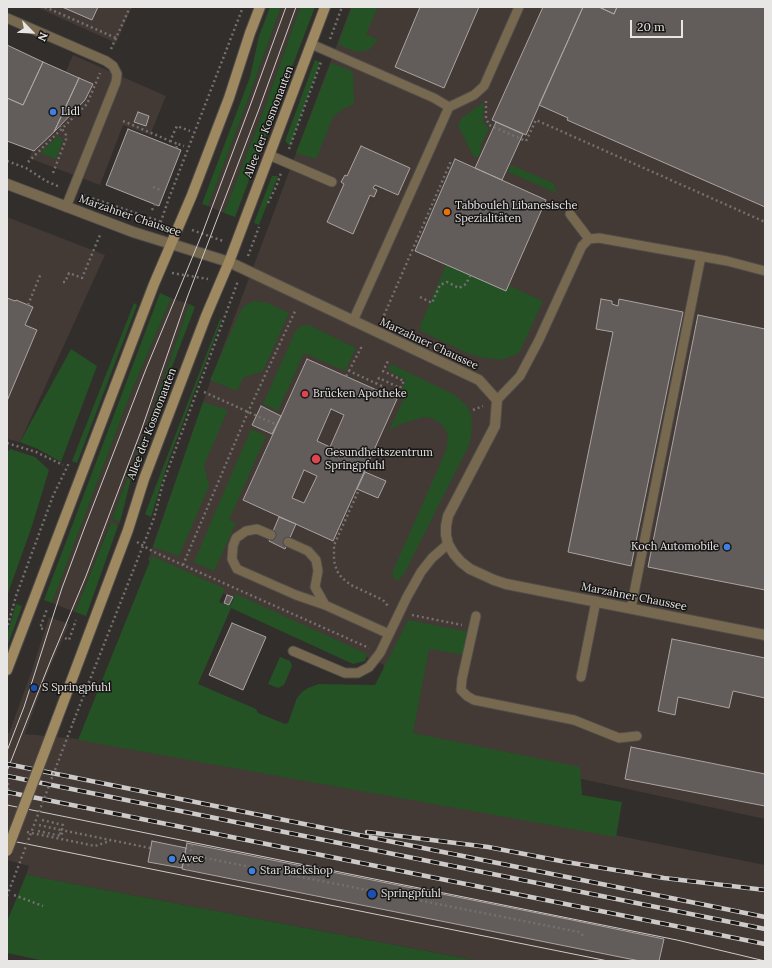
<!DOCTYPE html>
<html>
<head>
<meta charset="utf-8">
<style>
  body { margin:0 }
  #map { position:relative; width:772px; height:968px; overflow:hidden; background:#322e2c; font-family:Lora,serif }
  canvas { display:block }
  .frame { position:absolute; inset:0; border:8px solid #e8e6e5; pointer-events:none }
  .north { position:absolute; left:12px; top:12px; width:40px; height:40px; -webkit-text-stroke:3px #191716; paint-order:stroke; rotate:114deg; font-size:11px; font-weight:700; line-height:16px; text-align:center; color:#e8e6e5 }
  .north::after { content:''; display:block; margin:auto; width:14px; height:18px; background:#e8e6e5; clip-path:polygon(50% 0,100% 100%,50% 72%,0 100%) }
  .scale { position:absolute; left:630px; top:20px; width:53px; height:18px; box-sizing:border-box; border:2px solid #e8e6e5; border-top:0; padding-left:5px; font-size:12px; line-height:14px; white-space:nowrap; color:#e8e6e5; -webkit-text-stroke:3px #191716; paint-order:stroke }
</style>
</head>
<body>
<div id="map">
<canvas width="772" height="968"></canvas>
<div class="frame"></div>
<div class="north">N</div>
<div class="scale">20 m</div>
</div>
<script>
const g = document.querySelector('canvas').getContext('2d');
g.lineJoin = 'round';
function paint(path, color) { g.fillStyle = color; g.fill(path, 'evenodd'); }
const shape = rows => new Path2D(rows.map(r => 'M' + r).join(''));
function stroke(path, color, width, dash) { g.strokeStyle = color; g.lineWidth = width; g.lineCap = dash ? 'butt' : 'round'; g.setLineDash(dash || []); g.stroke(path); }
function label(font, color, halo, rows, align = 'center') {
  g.font = font + ' Lora,serif'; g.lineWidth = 3; g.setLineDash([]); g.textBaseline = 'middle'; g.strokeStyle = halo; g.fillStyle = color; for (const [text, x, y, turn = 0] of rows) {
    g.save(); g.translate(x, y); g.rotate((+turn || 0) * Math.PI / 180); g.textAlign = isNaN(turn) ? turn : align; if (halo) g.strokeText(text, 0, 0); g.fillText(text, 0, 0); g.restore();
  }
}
paint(shape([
  [36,7,132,7,116,43],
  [281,7,300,7,266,104,224,213,208,206,249,97],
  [351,7,765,7,765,819,371,733,384,665,148,560,210,382],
  [73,55,166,96,150,135,123,125,100,185,29,158],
  [7,217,105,255,20,442,7,439],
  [171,298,189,304,154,407,112,519,120,522,118,526,110,523,75,612,52,603,129,398],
  [49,617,69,624,46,677,25,734,78,739,584,829,765,865,765,961,479,961,26,875,29,866,7,860,7,733,9,733,31,673]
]), '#433935');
paint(shape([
  [270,7,281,7,249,97,208,206,202,204,250,77,259,36],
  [300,7,315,7,235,217,224,213,266,104],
  [352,7,378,7,366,34,378,40,369,50,356,52,338,44],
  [315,60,320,62,290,146,285,141],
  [331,63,350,70,353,73,354,104,343,109,333,117,316,159,296,153],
  [484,102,483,122,489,128,480,147,482,148,478,158,473,156,458,125,462,118],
  [58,136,63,140,56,159,40,153],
  [511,165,553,183,557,193,508,172],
  [272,176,278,176,259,225,254,223],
  [446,265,506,291,510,286,543,301,520,351,517,354,501,360,479,357,467,353,421,331,420,326],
  [160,293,171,298,129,398,52,603,44,600],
  [255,301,268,303,289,313,263,371,243,378,237,391,210,380,239,314,243,307,249,303],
  [134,303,137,305,77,463,72,461,125,326],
  [189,304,195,307,135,463,120,522,112,519,154,407],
  [220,319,222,319,168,462,151,517,145,514],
  [309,325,356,348,345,371,304,353,278,411,263,404,296,330,301,326],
  [71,349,97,366,61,462,38,449,20,442],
  [391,364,453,394,466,405,470,412,472,421,471,438,468,447,403,576,398,580,395,580,392,573,446,451,448,436,445,429,439,422,431,418,424,417,398,425,389,431,404,398,399,395,406,380,388,370],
  [203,402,228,410,204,465,209,486,179,556,153,547],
  [251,429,266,436,229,520,236,523,214,571,194,562],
  [10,449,35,457,49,470,32,526,7,596,7,453],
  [111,522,118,526,86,616,75,612],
  [152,556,225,589,219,602,230,606,236,594,367,654,365,661,353,664,231,608,198,684,256,709,258,713,285,724,288,723,297,698,302,692,308,688,319,684,375,685,408,620,469,632,465,655,429,649,413,733,580,767,582,795,622,802,616,837,78,740],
  [16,604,22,606,7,647,7,635],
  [280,657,290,661,292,666,284,685,278,688,268,684],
  [26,875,27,875,479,961,45,961,7,953,7,922]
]), '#245225');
const building = shape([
  [62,7,98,7,92,20,62,7],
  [420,7,479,7,444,88,395,67,420,7],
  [543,7,583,7,526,135,492,120,543,7],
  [583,7,599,7,614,14,617,7,765,7,765,207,567,120,568,118,539,105,583,7],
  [599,7,617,7,614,14,599,7],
  [7,45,43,62,23,105,7,98,7,45],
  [43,62,79,78,54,132,34,151,7,141,7,98,23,105,43,62],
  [79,78,93,84,85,100,54,132,79,78],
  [138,112,149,116,146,126,134,122,138,112],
  [496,122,523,134,502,180,475,168,496,122],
  [128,129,181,150,159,206,106,185,128,129],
  [361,146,410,168,398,195,375,185,373,188,377,190,374,197,370,195,353,234,327,222,344,184,341,182,345,175,347,176,361,146],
  [455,159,546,200,506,291,415,251,455,159],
  [7,298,15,301,16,300,33,307,25,325,37,330,7,401,7,298],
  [601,299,612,301,612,304,618,306,619,299,683,312,631,566,568,552,613,332,596,329,601,299],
  [698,315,765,329,765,590,648,567,698,315],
  [307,359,397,399,333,541,243,500,307,359],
  [331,409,344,415,330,447,317,441,331,409],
  [304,470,317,476,304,503,292,498,304,470],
  [261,406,281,416,272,434,252,425,261,406],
  [365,472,386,481,378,498,357,489,365,472],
  [279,517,296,524,285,549,269,541,279,517],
  [227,595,233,597,229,605,224,603,227,595],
  [232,623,266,637,243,690,209,675,232,623],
  [672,639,765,658,765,698,733,691,729,708,678,697,675,715,658,711,672,639],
  [631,747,765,774,765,806,625,779,631,747],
  [152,841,186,848,182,868,148,862,152,841],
  [187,843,572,920,664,939,659,961,640,961,182,869,187,843]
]);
paint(building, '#625d5b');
stroke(building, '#a9a4a1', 1);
const service = shape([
  [7,18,106,61,113,66,117,74,116,82,66,207],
  [311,44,434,98,449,107],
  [269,155,332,182],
  [570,214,589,239],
  [353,321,449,107,474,95,484,86,519,7],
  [497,400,520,376,539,340,582,246,589,239,599,238,727,261,765,271],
  [271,535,257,529,246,531,236,538,233,546,232,559,237,569,296,595,325,605,389,634],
  [288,542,308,551,316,560,318,571,315,587,325,605],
  [631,608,701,256],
  [476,616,462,679,461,690,467,696,474,700,574,720,619,738,637,736],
  [293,651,345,673,358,673,369,667,380,653,407,597,421,572,432,558,448,544],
  [581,677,596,601]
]);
const minor = shape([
  [229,262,479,380,497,400,495,426,448,516,446,526,446,535,448,544,454,554,461,562,470,569,494,580,506,584,765,635]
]);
const tertiary = shape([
  [7,184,133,232,229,262]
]);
const secondary = shape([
  [7,670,154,284,192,195,229,98,250,33,260,7],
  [57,719,128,530,144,479,206,316,229,262,325,7]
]);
stroke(service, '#4f4b4a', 11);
stroke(minor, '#4f4b4a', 12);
stroke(tertiary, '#4f4b4a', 12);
stroke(secondary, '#4f4b4a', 12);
stroke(shape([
  [45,7,116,38],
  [330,39,342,7],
  [111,49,130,7],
  [486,101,486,118,489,125,526,141,536,120,765,222],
  [123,121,170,141,177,126,190,131],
  [170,141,178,144],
  [176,148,178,144,184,146],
  [289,149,321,62],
  [7,161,26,168,46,181,60,187],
  [28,162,87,104,100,73],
  [53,173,66,139,66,135,60,126],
  [153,187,160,190],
  [83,195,162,222],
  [268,203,276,187,281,173],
  [152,210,155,204],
  [159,227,169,198,243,7],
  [192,230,223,241],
  [248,256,259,227],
  [172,273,208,279],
  [63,282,65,282,69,273,82,278,100,235],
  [420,297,432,303,440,285,447,282,459,288,466,284,470,276],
  [28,305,41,273],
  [382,320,451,161],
  [349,371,362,346],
  [346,376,349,371,384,387,382,392],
  [376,384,379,378,400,388,404,381,383,371,389,359],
  [204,392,277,425],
  [473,410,483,406],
  [7,443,36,452,63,465],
  [358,492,334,545,334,561,337,571,342,578,351,585,383,600,388,606],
  [137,542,154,552,369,648],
  [183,565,248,412,296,309],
  [412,615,462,625],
  [8,625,16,596,53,496,69,463],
  [43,629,40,628,47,609],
  [65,638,69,640,76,620],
  [74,720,154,518,163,483,238,281],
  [7,796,8,792],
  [42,820,63,825,62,830,66,831,150,848],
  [39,825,61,830,60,836],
  [38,831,61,836,63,831],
  [27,832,95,846,110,841],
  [185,854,579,932,585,937],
  [187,871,192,845],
  [14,895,43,906]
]), '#74706f', 2.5, [2, 3]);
stroke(service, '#76694f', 9);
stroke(minor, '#76694f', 10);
stroke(tertiary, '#76694f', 10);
stroke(secondary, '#9e8960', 10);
stroke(shape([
  [7,751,24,707,62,588,84,529,146,369,202,234,250,106,286,7],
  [7,771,50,662,86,576,141,431,187,298,259,109,296,7],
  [7,805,677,940,765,961],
  [7,840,608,961]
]), '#cdcac9', 1);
const rail = shape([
  [7,764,765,917],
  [7,776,765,929],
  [7,792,765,944],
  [367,832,488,847,566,862,664,878,765,890]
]);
stroke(rail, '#cdcac9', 4.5);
stroke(rail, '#191716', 3, [9]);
const secondaryBridge = shape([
  [7,851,57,719]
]);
stroke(secondaryBridge, '#4f4b4a', 12, []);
stroke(shape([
  [8,783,8,792],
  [7,896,74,720]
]), '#74706f', 2.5, [2, 3]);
stroke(secondaryBridge, '#9e8960', 10);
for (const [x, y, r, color] of [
  [53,112,4,"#3f7fe0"],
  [447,212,4,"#e8710a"],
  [305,394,4,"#e0444e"],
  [316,459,5,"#e0444e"],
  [727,547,4,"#3f7fe0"],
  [34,688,4,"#1a4fb4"],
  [172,859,4,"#3f7fe0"],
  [252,871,4,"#3f7fe0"],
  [372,894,5,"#1a4fb4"]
]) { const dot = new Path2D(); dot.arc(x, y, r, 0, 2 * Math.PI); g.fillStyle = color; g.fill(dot); stroke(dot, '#191716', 1.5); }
label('11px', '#e8e6e5', '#191716', [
  ["Lidl",61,112],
  ["Tabbouleh Libanesische",455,206],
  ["Spezialitäten",455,219],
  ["Brücken Apotheke",313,394],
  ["Gesundheitszentrum",325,453],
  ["Springpfuhl",325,466],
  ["Koch Automobile",719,547,"right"],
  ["S Springpfuhl",42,688],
  ["Avec",180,859],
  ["Star Backshop",260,871],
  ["Springpfuhl",381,894]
], 'left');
label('11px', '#e8e6e5', '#191716', [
  ["Allee der Kosmonauten",269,122,-69],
  ["Marzahner Chaussee",130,216,19],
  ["Marzahner Chaussee",429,344,25],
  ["Allee der Kosmonauten",152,424,-69],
  ["Marzahner Chaussee",634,597,11]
]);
</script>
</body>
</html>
